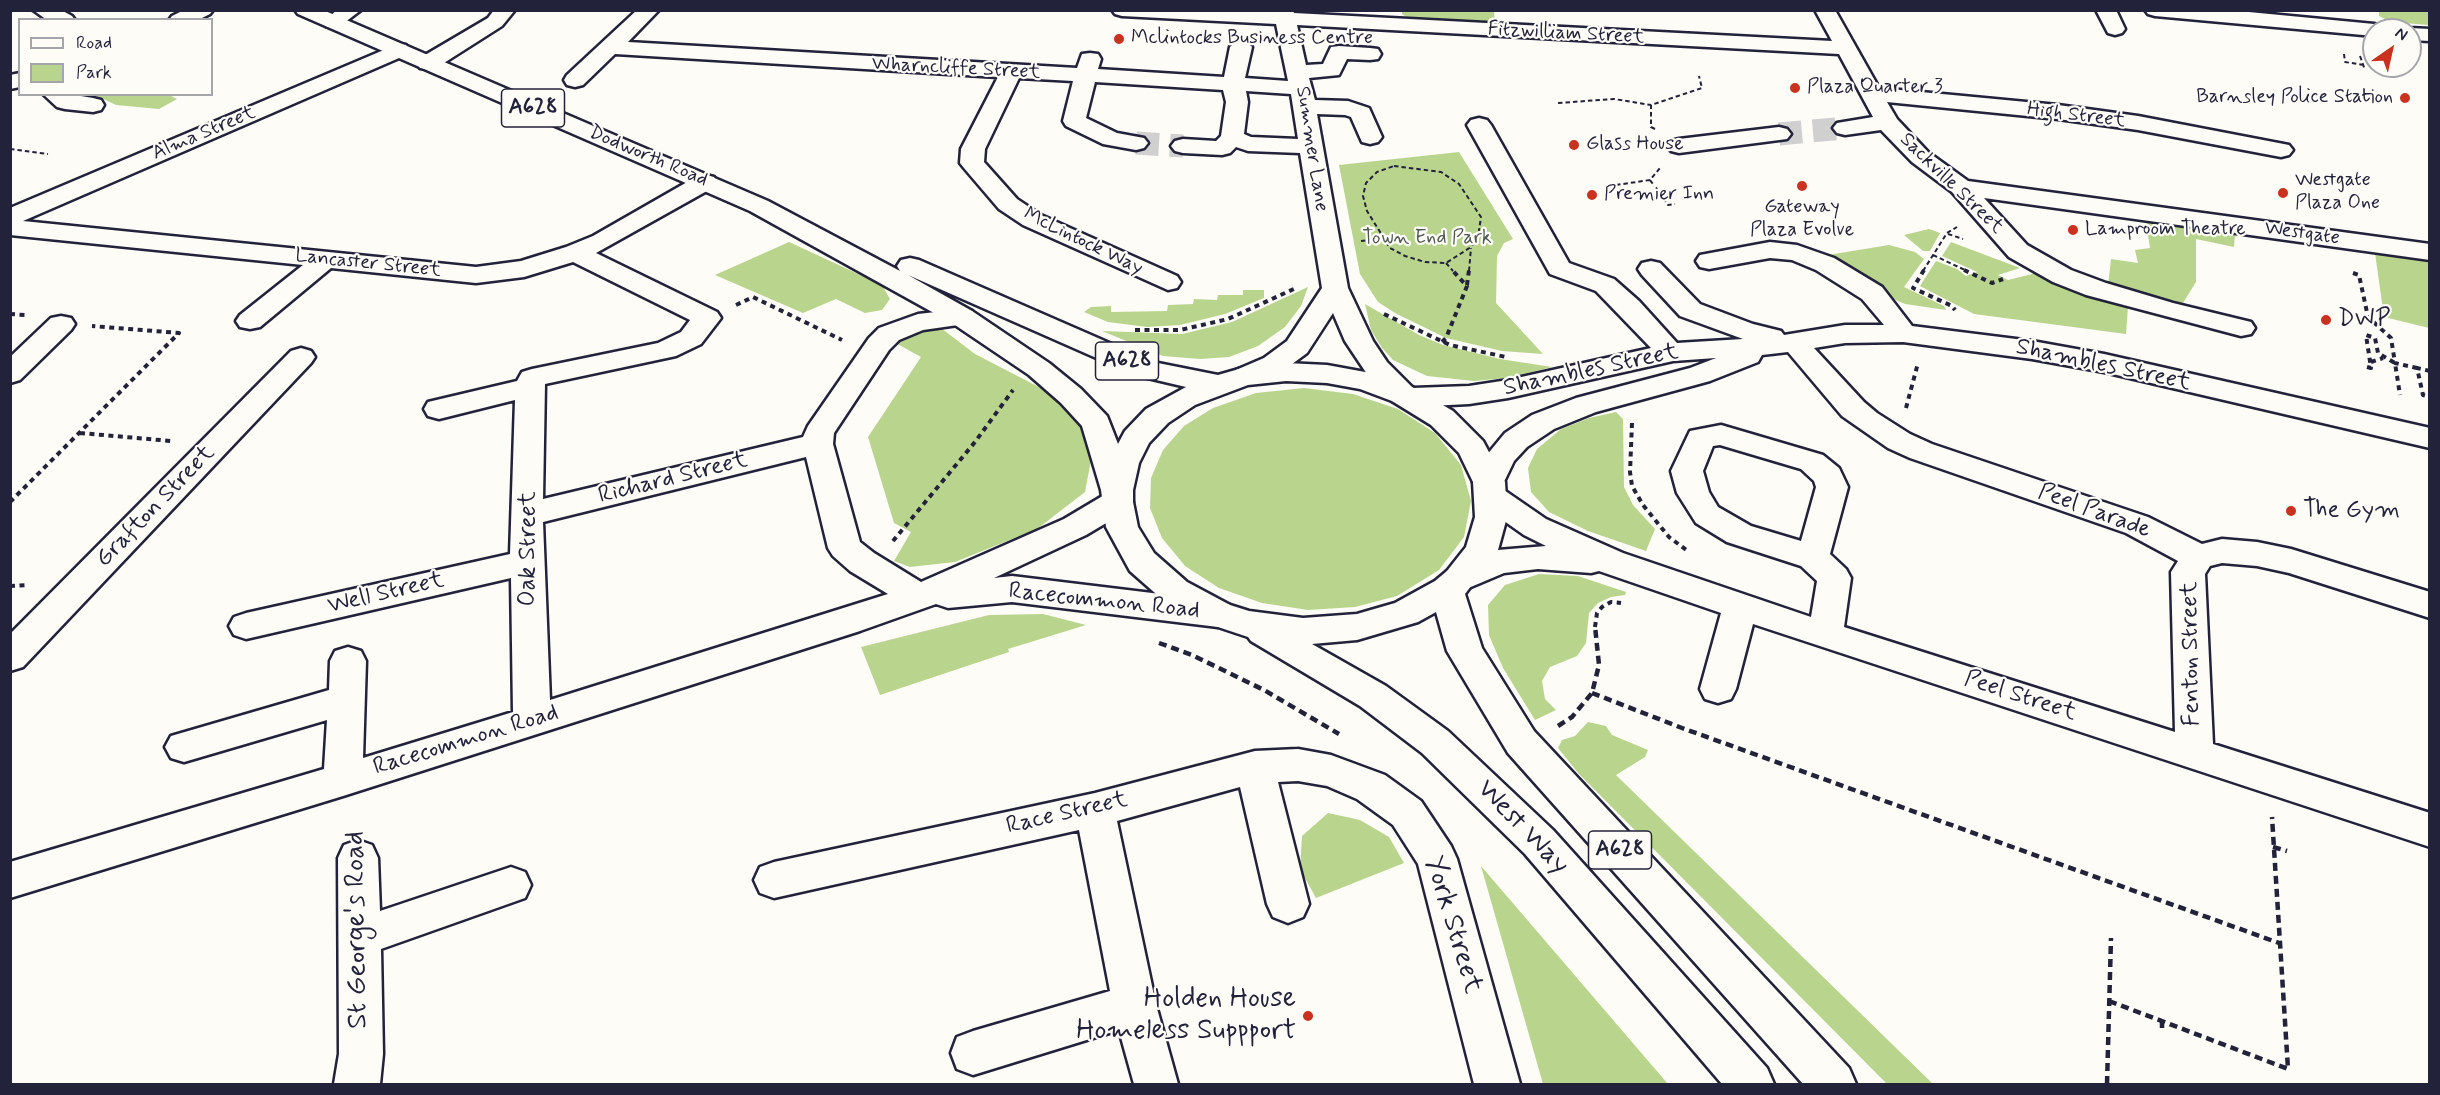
<!DOCTYPE html>
<html>
<head>
<meta charset="utf-8">
<style>
  body { margin:0 }
  #map { position:relative; width:2440px; height:1095px; overflow:hidden; background:#fdfcf7; font-family:Mynerve,sans-serif }
  canvas { display:block }
  .frame { position:absolute; inset:0; border:12px solid #22223b; pointer-events:none }
  .legend { position:absolute; left:18px; top:18px; width:195px; height:78px; box-sizing:border-box; background:#fdfcf7; border:2px solid #a5a5ac; margin:0; padding:8px 10px; list-style:none; font-size:18px; color:#22223b }
  .legend li { display:flex; align-items:center; gap:12px; height:30px }
  .legend b { width:30px; border:2px solid #a5a5ac }
  .north { position:absolute; left:2362px; top:18px; width:60px; height:60px; box-sizing:border-box; background:#fdfcf7; border:2px solid #a5a5ac; border-radius:50%; rotate:34deg; font-size:16px; font-weight:700; line-height:24px; text-align:center; color:#22223b }
  .north::after { content:''; display:block; margin:auto; width:21px; height:27px; background:#c8321e; clip-path:polygon(50% 0,100% 100%,50% 72%,0 100%) }
</style>
</head>
<body>
<div id="map">
<canvas width="2440" height="1095"></canvas>
<div class="frame"></div>
<ul class="legend">
<li><b style="height:8px;background:#fdfcf7"></b>Road</li>
<li><b style="height:16px;background:#b9d58d"></b>Park</li>
</ul>
<div class="north">N</div>
</div>
<script>
const g = document.querySelector('canvas').getContext('2d');
g.lineJoin = 'round';
function paint(path, color) { g.fillStyle = color; g.fill(path, 'evenodd'); }
const shape = rows => new Path2D(rows.map(r => 'M' + r).join(''));
function stroke(path, color, width, dash) { g.strokeStyle = color; g.lineWidth = width; g.lineCap = dash ? 'butt' : 'round'; g.setLineDash(dash || []); g.stroke(path); }
function label(font, color, halo, rows, align = 'center') {
  g.font = font + ' Mynerve,sans-serif'; g.lineWidth = 4.5; g.setLineDash([]); g.textBaseline = 'middle'; g.strokeStyle = halo; g.fillStyle = color; for (const [text, x, y, turn = 0] of rows) {
    g.save(); g.translate(x, y); g.rotate((+turn || 0) * Math.PI / 180); g.textAlign = isNaN(turn) ? turn : align; if (halo) g.strokeText(text, 0, 0); g.fillText(text, 0, 0); g.restore();
  }
}
paint(shape([
  [1402,11,1494,11,1495,22,1408,18,1402,14],
  [2379,11,2429,11,2429,25,2391,22,2379,16],
  [95,95,169,95,177,99,159,109,116,105],
  [1459,152,1513,239,1504,243,1497,256,1496,303,1543,354,1502,351,1446,338,1395,313,1378,302,1360,274,1339,165],
  [2145,217,2227,230,2235,234,2234,247,2196,239,2196,282,2183,303,2165,304,2108,286,2111,259,2138,263,2135,250,2150,248],
  [1929,229,1940,233,1930,251,1923,251,1904,235],
  [789,242,882,285,890,299,882,310,865,313,836,299,803,313,715,275],
  [1951,242,2020,268,1998,275,2008,280,2036,273,2050,280,2128,307,2126,334,1974,314,1920,286,1936,261,1957,269,1966,276,1977,272,1942,256],
  [1889,245,1915,252,1924,259,1904,287,1944,306,1946,310,1905,304,1889,297,1828,255],
  [2375,253,2429,262,2429,328,2384,317],
  [1308,287,1301,306,1285,327,1258,346,1229,357,1200,359,1163,356,1102,331,1182,334,1232,322],
  [1243,290,1264,290,1264,298,1225,314,1180,325,1147,327,1108,322,1084,312,1091,307,1111,306,1111,312,1167,311,1168,305,1193,304,1194,299,1217,300,1218,295,1243,295],
  [1365,304,1419,335,1443,345,1500,359,1552,367,1507,378,1474,381,1427,376,1393,360,1382,348,1371,330],
  [937,325,975,354,1062,399,1094,444,1085,492,1037,529,955,562,910,567,894,561,911,532,894,523,868,437,921,357,892,341],
  [1304,388,1353,394,1398,409,1435,433,1461,465,1471,501,1464,537,1439,570,1397,596,1355,607,1308,610,1262,603,1219,588,1185,566,1162,538,1150,508,1151,478,1163,450,1184,426,1213,408,1256,393],
  [1616,412,1623,419,1624,487,1633,505,1655,529,1646,551,1588,531,1549,512,1531,492,1528,468,1537,449,1561,429,1589,418],
  [1539,574,1578,576,1626,592,1625,595,1611,597,1598,603,1589,613,1586,643,1577,656,1550,667,1542,681,1545,699,1556,710,1535,720,1503,668,1489,635,1488,605,1505,585],
  [1043,614,1086,625,1008,649,1009,652,880,695,861,647,989,615],
  [1588,722,1606,726,1612,735,1648,750,1645,757,1616,775,1933,1084,1887,1084,1579,774,1558,748,1562,740,1575,736],
  [1328,813,1360,820,1389,837,1404,863,1316,898,1300,869,1302,836],
  [1481,866,1668,1084,1543,1084]
]), '#b9d58d');
stroke(shape([
  [1779,134,1845,128],
  [1136,143,1183,146]
]), '#d1d0d1', 23, [23, 11]);
const minor = shape([
  [33,10,61,10,72,16,75,20,47,20,33,10],
  [184,10,213,10,210,14,198,20,169,20,172,16,184,10],
  [337,10,361,10,340,26,333,28,326,26,323,22,337,10],
  [494,10,515,10,502,26,436,68,428,69,420,68,417,63,420,58,488,18,494,10],
  [637,10,659,10,628,42,1077,68,1082,54,1090,53,1098,54,1101,59,1098,69,1224,77,1230,47,1234,43,1241,41,1248,43,1252,47,1245,78,1288,81,1276,24,1122,16,1115,14,1112,10,1293,10,1294,13,1832,41,1815,10,1835,10,1879,88,2058,105,2138,116,2289,145,2293,150,2289,155,2281,157,2138,130,2058,119,1887,102,1897,119,1928,152,1968,181,2430,244,2430,260,1984,198,2027,245,2071,270,2106,283,2173,303,2251,322,2255,328,2251,334,2241,336,2086,295,2053,282,2009,257,1952,192,1912,162,1881,130,1845,135,1837,133,1833,128,1837,123,1873,117,1839,54,1297,25,1306,65,1323,64,1331,47,1339,46,1370,48,1378,49,1381,54,1378,59,1370,60,1347,59,1339,75,1309,78,1315,100,1348,101,1369,108,1382,137,1378,142,1370,144,1362,142,1351,117,1345,115,1317,114,1348,288,1373,341,1387,362,1413,388,1469,386,1508,380,1651,348,1596,291,1550,274,1467,125,1471,120,1479,118,1487,120,1491,125,1569,263,1614,279,1639,301,1677,343,1743,339,1680,316,1642,275,1638,269,1642,263,1651,261,1660,263,1700,304,1753,324,1781,331,1784,335,1845,325,1884,325,1862,299,1816,270,1792,260,1770,258,1709,269,1700,267,1696,261,1700,255,1770,242,1797,245,1834,258,1882,287,1912,326,2032,341,2104,354,2430,428,2430,448,2104,372,2032,359,1903,342,1845,343,1814,348,1864,402,1877,413,1910,434,1932,444,2148,517,2202,544,2222,539,2257,542,2291,549,2430,592,2430,618,2289,573,2257,566,2222,563,2210,566,2205,574,2213,744,2430,813,2430,847,1753,624,1736,689,1731,699,1718,703,1705,699,1700,689,1721,613,1599,571,1591,573,1538,569,1504,573,1459,592,1447,589,1442,580,1447,571,1486,553,1498,550,1546,546,1524,535,1480,504,1475,496,1479,490,1473,482,1486,456,1505,433,1532,415,1576,398,1690,368,1716,358,1673,361,1508,398,1469,404,1410,407,1392,401,1367,374,1345,341,1333,313,1307,353,1284,370,1246,385,1236,382,1232,376,1236,370,1264,358,1287,341,1322,288,1300,153,1248,151,1236,147,1230,153,1222,155,1183,153,1175,151,1171,146,1175,141,1183,139,1216,141,1221,136,1226,102,1223,90,1095,82,1086,118,1117,133,1144,138,1148,143,1144,148,1136,150,1103,144,1066,126,1063,121,1073,81,1019,78,985,149,984,162,1017,199,1041,215,1177,276,1181,282,1177,288,1168,290,1023,225,999,209,964,168,960,163,961,149,998,77,615,54,583,85,575,87,567,85,564,80,567,75,637,10],
  [1246,91,1291,94,1298,139,1251,137,1244,134,1248,102,1246,91],
  [1788,352,1842,416,1888,448,1910,458,2126,533,2178,561,2171,572,2175,732,1844,627,1851,578,1846,569,1830,554,1848,487,1839,468,1823,455,1721,425,1690,431,1671,471,1677,493,1696,523,1727,542,1801,566,1817,581,1811,617,1623,553,1546,519,1501,488,1514,461,1527,447,1554,429,1596,412,1710,381,1758,362,1762,355,1788,352],
  [1720,445,1801,469,1814,481,1816,487,1801,541,1751,526,1718,507,1709,492,1703,471,1713,446,1720,445],
  [2096,10,2116,10,2125,29,2122,33,2115,35,2108,33,2096,10],
  [2145,10,2228,10,2374,24,2381,26,2384,30,2374,30,2374,36,2155,16,2148,14,2145,10],
  [2410,28,2430,29,2430,41,2410,40,2410,30,2402,30,2410,28],
  [398,44,406,45,409,50,406,55,23,221,476,267,521,261,566,247,593,236,696,177,705,175,714,177,717,182,714,187,596,253,717,312,721,318,701,344,676,356,545,384,543,499,803,437,808,426,869,338,879,328,918,314,962,309,972,311,976,317,972,323,923,330,899,340,889,350,834,433,833,444,860,542,874,553,921,582,1064,519,1106,494,1117,491,1128,494,1133,502,1128,510,1086,535,994,578,1012,576,1218,601,1230,605,1235,614,1230,623,1218,627,1012,602,948,608,936,604,860,631,343,796,10,898,10,862,324,769,327,720,184,762,171,758,165,747,171,736,329,690,330,661,335,651,348,647,361,651,366,661,363,758,513,712,511,578,246,639,234,635,229,626,234,617,246,613,510,554,515,400,439,419,428,416,424,409,428,402,517,381,522,372,532,369,658,343,681,332,690,320,573,262,524,277,476,283,331,268,260,327,250,329,240,327,236,321,240,315,303,265,10,235,10,208,398,44],
  [806,457,828,548,833,556,850,571,888,594,550,700,543,522,806,457],
  [20,73,20,87,10,89,10,75,20,73],
  [43,94,69,94,93,98,101,100,104,105,101,110,93,112,65,109,57,107,43,94],
  [1779,127,1787,129,1791,134,1787,139,1679,153,1671,151,1667,146,1671,141,1679,139,1779,127],
  [61,316,71,318,75,324,71,330,20,380,10,383,10,357,51,318,61,316],
  [301,348,311,351,315,357,311,363,23,667,10,671,10,634,291,351,301,348],
  [1298,749,1331,755,1385,775,1421,801,1451,846,1457,859,1520,1084,1474,1084,1418,864,1393,825,1357,799,1327,786,1298,781,1278,782,1309,904,1303,917,1288,923,1273,917,1267,904,1240,787,1117,821,1156,1005,1178,1084,1134,1084,1119,1030,973,1075,957,1069,951,1053,957,1037,973,1031,1110,991,1079,830,774,898,760,893,754,880,760,867,774,862,1095,793,1255,751,1298,749],
  [358,840,372,845,378,858,380,911,511,867,525,872,531,885,525,898,381,949,383,1054,380,1084,334,1084,339,1054,338,858,344,845,358,840]
]);
const highway = shape([
  [295,10,323,10,768,201,900,271,897,266,901,260,910,258,919,260,1153,362,1218,375,1246,367,1286,363,1327,365,1376,374,1412,387,1453,411,1483,441,1505,482,1507,517,1498,550,1465,594,1482,648,1534,731,1849,1068,1856,1084,1803,1084,1508,753,1447,651,1436,612,1418,622,1357,640,1312,644,1386,686,1448,731,1553,830,1767,1068,1774,1084,1722,1084,1525,854,1422,753,1360,706,1251,641,1248,637,1206,623,1163,600,1130,571,1106,527,1101,490,1082,426,1061,403,1029,375,952,323,750,211,298,14,295,10],
  [908,275,1135,375,1186,387,1146,409,1125,431,1118,444,1107,416,1081,389,1049,363,972,311,908,275],
  [1286,381,1327,383,1360,389,1392,401,1431,425,1459,453,1473,482,1475,517,1466,547,1447,571,1435,581,1395,603,1357,614,1303,618,1249,611,1230,605,1187,582,1154,553,1138,527,1133,502,1133,490,1139,463,1149,443,1168,423,1195,405,1248,385,1286,381]
]);
stroke(minor, '#22223b', 5);
stroke(highway, '#22223b', 5);
stroke(shape([
  [2344,54,2345,62,2364,65],
  [2360,56,2365,70],
  [1558,103,1614,99,1651,105],
  [1655,129,1651,127,1651,105,1702,88,1699,76],
  [10,149,48,154],
  [1394,166,1441,172,1459,184,1481,217,1478,237,1471,247,1446,263,1425,262,1405,256,1390,248,1367,211,1363,196,1366,183,1377,172,1394,166],
  [1650,180,1668,205,1675,204],
  [1616,185,1650,180,1660,168],
  [1948,234,1963,239],
  [1361,241,1384,238],
  [1933,255,1967,271],
  [1446,263,1453,271],
  [1469,271,1471,248],
  [1923,271,1947,233,1957,227]
]), '#22223b', 2, [4.5, 3]);
stroke(shape([
  [1924,270,1913,288,1952,306,1955,310],
  [1964,270,1992,283,2003,279],
  [2353,273,2359,275,2368,317,2391,338,2395,363,2417,368],
  [1467,285,1469,270],
  [736,305,753,297,842,340],
  [10,314,25,315],
  [1384,314,1450,345,1506,357],
  [1135,330,1180,330,1228,319,1296,288],
  [1442,342,1446,338,1467,286,1452,270],
  [2371,362,2383,358],
  [2367,367,2371,368,2366,335,2375,338,2378,353,2395,363,2400,395],
  [2430,371,2417,368,2423,395,2430,397],
  [2430,377,2430,381],
  [1906,408,1918,363],
  [1632,423,1630,472,1632,486,1643,505,1669,537,1689,552],
  [80,433,171,441],
  [10,502,179,333,92,326],
  [893,541,975,442,1013,390],
  [10,586,28,585],
  [1595,627,1597,613,1602,607,1611,602,1621,603]
]), '#22223b', 4, [5, 4.5]);
stroke(shape([
  [1159,643,1192,655,1264,690,1339,734],
  [1592,693,1682,728,2279,943],
  [1558,726,1572,717,1592,693,1599,665,1595,626],
  [2273,847,2287,851],
  [2109,1001,2288,1069,2272,817],
  [2162,1020,2162,1031],
  [2107,1084,2111,938]
]), '#22223b', 4.5, [8, 5]);
paint(minor, '#fdfcf7');
paint(highway, '#fdfcf7');
for (const [x, y, r, color] of [
  [1119,39,6,"#c8321e"],
  [1795,88,6,"#c8321e"],
  [2405,98,6,"#c8321e"],
  [1574,145,6,"#c8321e"],
  [1802,186,6,"#c8321e"],
  [2283,193,6,"#c8321e"],
  [1592,195,6,"#c8321e"],
  [2073,230,6,"#c8321e"],
  [2326,320,6,"#c8321e"],
  [2291,511,6,"#c8321e"],
  [1308,1016,6,"#c8321e"]
]) { const dot = new Path2D(); dot.arc(x, y, r, 0, 2 * Math.PI); g.fillStyle = color; g.fill(dot); stroke(dot, '#fdfcf7', 2); }
label('20px', '#22223b', '#fdfcf7', [
  ["Fitzwilliam Street",1566,34,3],
  ["Wharncliffe Street",956,69,3],
  ["High Street",2076,116,7],
  ["Alma Street",204,134,-23],
  ["Summer Lane",1311,149,81],
  ["Dodworth Road",648,157,23],
  ["Sackville Street",1951,184,44],
  ["Westgate",2302,234,8],
  ["McLintock Way",1083,242,26],
  ["Lancaster Street",368,264,6]
]);
label('20px', '#22223b', '#fdfcf7', [
  ["Mclintocks Business Centre",1131,39],
  ["Plaza Quarter 3",1807,88],
  ["Barnsley Police Station",2393,98,"right"],
  ["Glass House",1586,145],
  ["Westgate",2295,181],
  ["Plaza One",2295,204],
  ["Premier Inn",1604,195],
  ["Gateway",1802,208,"center"],
  ["Plaza Evolve",1802,231,"center"],
  ["Lamproom Theatre",2085,230]
], 'left');
label('20px', '#4f5854', '#fdfcf7', [
  ["Town End Park",1427,239]
]);
for (const [x, y, w] of [
  [533,108,63],
  [1127,361,63],
  [1620,850,63]
]) { const box = new Path2D(); box.roundRect(x - w / 2, y - 19, w, 38, 4.5); g.fillStyle = '#fdfcf7'; g.fill(box); stroke(box, '#22223b', 1.5); }
label('bold 22px', '#22223b', null, [
  ["A628",533,108],
  ["A628",1127,361],
  ["A628",1620,850]
]);
label('24px', '#22223b', '#fdfcf7', [
  ["DWP",2338,320],
  ["The Gym",2303,511]
], 'left');
label('24px', '#22223b', '#fdfcf7', [
  ["Shambles Street",2103,366,12],
  ["Shambles Street",1591,371,-12],
  ["Richard Street",673,479,-14],
  ["Grafton Street",156,507,-46],
  ["Peel Parade",2094,512,20],
  ["Oak Street",529,549,-90],
  ["Well Street",386,594,-13],
  ["Racecommon Road",1104,602,6],
  ["Fenton Street",2192,654,-91],
  ["Peel Street",2020,697,18],
  ["Racecommon Road",466,741,-17],
  ["Race Street",1067,814,-13]
]);
label('28px', '#22223b', '#fdfcf7', [
  ["West Way",1522,828,46],
  ["York Street",1452,925,73],
  ["St George's Road",358,930,-91]
]);
label('28px', '#22223b', '#fdfcf7', [
  ["Holden House",1296,1000],
  ["Homeless Suppport",1296,1032]
], 'right');
</script>
</body>
</html>
